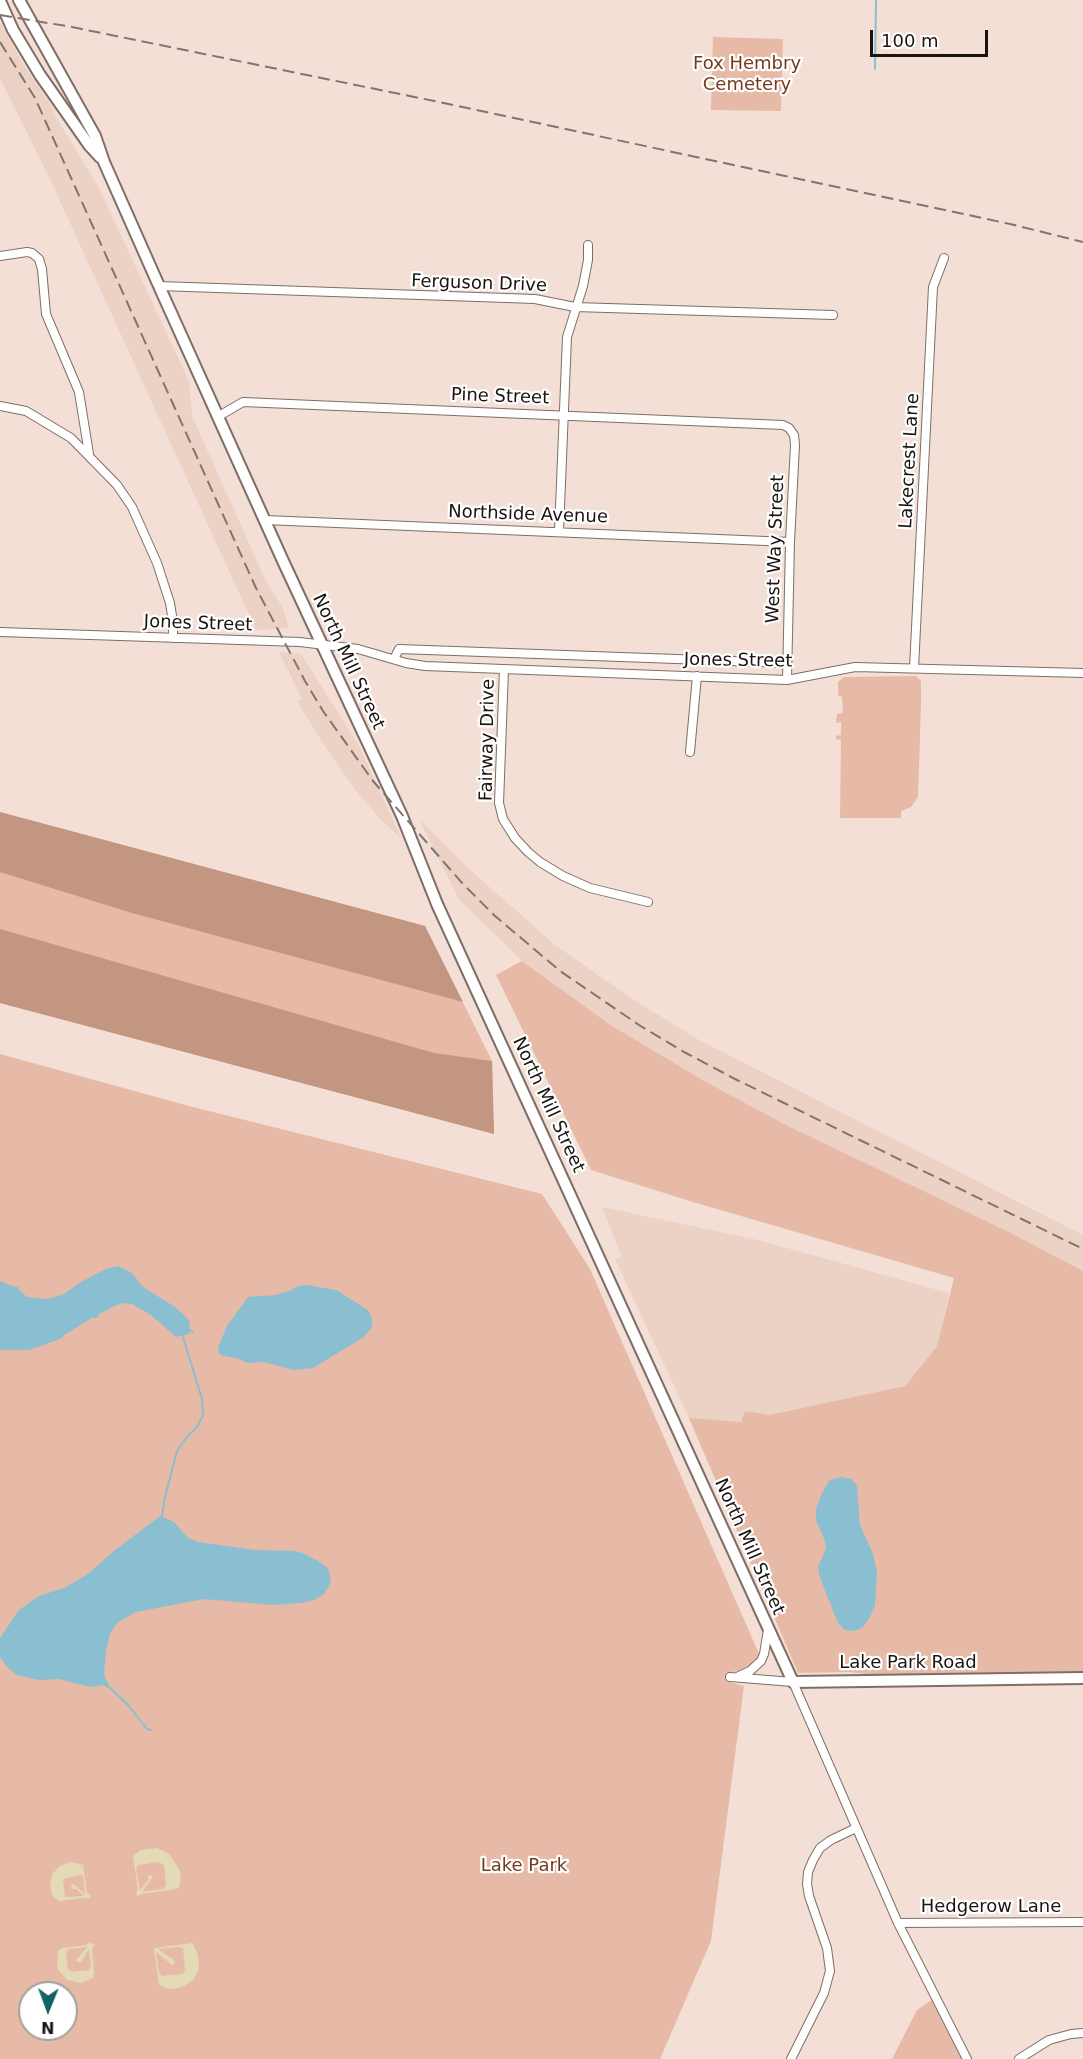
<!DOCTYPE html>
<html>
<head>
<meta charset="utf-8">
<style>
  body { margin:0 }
  #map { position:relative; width:1083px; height:2059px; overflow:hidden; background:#f3dfd6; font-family:"DejaVu Sans",sans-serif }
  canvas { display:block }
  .north { position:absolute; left:18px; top:1981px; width:60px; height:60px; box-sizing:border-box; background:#fff; border:2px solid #a3a19f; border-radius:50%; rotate:181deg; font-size:16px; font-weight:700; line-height:24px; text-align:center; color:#1a1410 }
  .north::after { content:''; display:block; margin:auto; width:21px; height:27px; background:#126267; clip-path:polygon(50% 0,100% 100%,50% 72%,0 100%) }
  .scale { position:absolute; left:870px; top:30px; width:118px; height:27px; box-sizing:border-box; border:3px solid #1a1410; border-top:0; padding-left:8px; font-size:18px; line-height:21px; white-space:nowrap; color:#1a1410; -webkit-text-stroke:4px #fff; paint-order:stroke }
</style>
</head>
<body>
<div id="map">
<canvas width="1083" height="2059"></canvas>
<div class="north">N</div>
<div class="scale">100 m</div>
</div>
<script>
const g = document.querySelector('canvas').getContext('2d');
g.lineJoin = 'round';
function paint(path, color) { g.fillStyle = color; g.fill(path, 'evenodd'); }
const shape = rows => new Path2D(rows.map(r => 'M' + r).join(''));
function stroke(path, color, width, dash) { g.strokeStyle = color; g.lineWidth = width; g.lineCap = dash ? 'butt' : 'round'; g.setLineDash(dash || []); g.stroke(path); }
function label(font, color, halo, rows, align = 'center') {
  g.font = font + ' "DejaVu Sans",sans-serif'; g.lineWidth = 4.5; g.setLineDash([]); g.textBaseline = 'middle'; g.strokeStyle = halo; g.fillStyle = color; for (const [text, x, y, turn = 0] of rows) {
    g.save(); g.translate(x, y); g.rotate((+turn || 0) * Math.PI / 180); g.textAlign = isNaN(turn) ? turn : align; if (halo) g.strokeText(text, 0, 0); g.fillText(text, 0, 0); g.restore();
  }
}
paint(shape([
  [0,22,20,59,52,107,58,121,98,186,189,381,192,416,268,586,282,606,289,628,256,630,48,175,0,78],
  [279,652,301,654,359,746,401,838,380,819,357,792,326,748,297,701,302,699],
  [419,819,468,868,555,945,634,1000,699,1040,1083,1235,1083,1271,1009,1232,786,1125,706,1082,609,1024,522,961,459,899],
  [602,1207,758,1240,949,1293,937,1346,905,1386,769,1415,745,1411,742,1422,689,1418,615,1259,622,1257]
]), '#ecd1c5');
paint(shape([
  [713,37,783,39,781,111,711,110],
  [916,676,921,681,921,705,918,797,911,807,901,811,901,818,840,818,841,740,836,739,836,736,841,735,841,722,836,723,837,714,843,713,842,697,838,695,838,682,844,677],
  [0,812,425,926,492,1061,494,1134,0,1003],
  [522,961,609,1024,706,1082,786,1125,1009,1232,1083,1271,1083,1673,878,1675,848,1672,798,1673,689,1418,741,1422,745,1411,769,1415,905,1386,937,1346,954,1278,693,1202,591,1170,496,975],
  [0,1054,189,1106,542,1194,590,1269,760,1656,753,1665,742,1671,730,1672,729,1682,744,1686,711,1941,660,2059,0,2059],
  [30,1993,66,1993,66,2029,30,2029],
  [932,2000,962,2059,892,2059,917,2010]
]), '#e6baa6');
paint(shape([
  [0,812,425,926,463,1002,132,913,0,872],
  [0,929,434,1053,492,1061,494,1134,0,1003]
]), '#c29681');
paint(shape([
  [157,1848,169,1854,178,1867,181,1876,179,1887,176,1889,142,1894,137,1896,136,1893,138,1890,133,1856,141,1850],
  [159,1862,164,1865,166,1885,163,1889,142,1892,153,1877,151,1875,148,1876,148,1880,140,1890,136,1869,138,1865],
  [71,1862,83,1865,87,1893,91,1896,89,1899,84,1898,59,1901,52,1896,50,1882,53,1873,60,1866],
  [81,1875,83,1876,85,1894,74,1884,71,1885,72,1889,76,1889,84,1896,65,1897,63,1879],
  [91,1942,94,1945,92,1950,94,1973,93,1978,81,1983,67,1980,57,1968,58,1951,62,1948,86,1945],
  [87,1947,76,1960,78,1962,81,1962,89,1949,91,1967,88,1970,72,1972,68,1969,66,1953,69,1949],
  [192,1943,197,1952,199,1962,198,1971,193,1980,186,1985,178,1988,169,1989,159,1985,154,1948],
  [180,1947,183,1949,185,1970,183,1974,162,1976,159,1973,156,1952,172,1965,174,1964,174,1960,158,1949]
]), '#e4dab5');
paint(shape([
  [118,1266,132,1273,143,1287,175,1307,185,1316,190,1322,189,1334,176,1337,151,1315,132,1304,124,1303,117,1305,99,1314,97,1318,92,1318,64,1335,62,1338,49,1343,29,1350,0,1350,0,1281,15,1287,19,1286,18,1289,27,1297,48,1299,64,1294,81,1282,106,1269],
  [306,1285,336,1290,368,1310,372,1319,372,1327,364,1337,313,1368,294,1370,264,1362,248,1363,236,1358,223,1356,219,1353,218,1348,227,1326,248,1297,276,1295,289,1291,298,1286],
  [840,1477,852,1479,857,1486,860,1525,873,1554,877,1572,875,1605,869,1619,862,1628,854,1631,845,1630,838,1623,820,1578,818,1567,826,1548,825,1541,816,1520,816,1509,822,1493,829,1481],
  [160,1516,174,1522,187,1537,198,1542,255,1550,294,1551,303,1553,318,1561,328,1568,331,1579,329,1586,324,1594,314,1600,301,1603,274,1605,204,1599,136,1612,117,1623,110,1634,106,1651,104,1675,109,1685,108,1688,103,1685,91,1687,58,1679,39,1680,17,1675,8,1668,0,1657,0,1638,19,1610,39,1596,64,1588,88,1574,114,1551]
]), '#89bfd0');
stroke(shape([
  [875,69,876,0],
  [190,1330,193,1333],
  [162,1516,165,1497,177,1451,187,1437,197,1427,203,1415,202,1399,183,1337],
  [109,1687,128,1705,147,1729,151,1730]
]), '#89bfd0', 2);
const minor = shape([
  [0,256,27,252,32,253,39,259,42,269,46,314,79,392,89,454],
  [159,286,535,299,575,307,833,315],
  [0,406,26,411,71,438,117,485,132,507,157,563,170,603,173,622,173,638],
  [219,416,243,402,783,425,789,428,794,435,795,445,790,542,787,680],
  [265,520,790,542],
  [559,531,567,337,583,286,588,260,588,245],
  [0,632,300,642,358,649,406,663,425,666,787,680,855,667,1083,673],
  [394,659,399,649,787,663],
  [914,668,933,287,944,258],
  [504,669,499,803,503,819,515,838,528,852,540,862,563,876,590,888,648,902],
  [690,752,697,676],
  [739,1676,750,1671,761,1661,764,1654,768,1630],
  [730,1677,793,1682,898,1923,967,2059],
  [898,1923,1083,1922],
  [791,2059,824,1993,830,1971,827,1948,809,1896,807,1884,808,1872,813,1860,820,1848,831,1840,856,1828],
  [1019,2059,1049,2040,1071,2034,1083,2033]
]);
const secondary = shape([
  [19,0,95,136,104,162,159,286,283,561,402,816,437,904,793,1682,1083,1678],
  [0,1,13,30,40,75,89,145,100,157]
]);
stroke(minor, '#7f6e66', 10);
stroke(secondary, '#7f6e66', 14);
stroke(minor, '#fff', 8);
stroke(secondary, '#fff', 10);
stroke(shape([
  [0,15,72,27,439,102,1010,224,1083,242],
  [0,42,35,98,256,588,305,681,323,711,373,781,463,884,495,916,560,971,639,1025,684,1052,737,1080,1083,1249]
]), '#81746e', 2, [12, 6]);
label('18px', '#733a1c', '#fff', [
  ["Fox Hembry",747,64],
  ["Cemetery",747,85],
  ["Lake Park",524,1866]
]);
label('18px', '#1a1410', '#fff', [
  ["Ferguson Drive",479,284,2],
  ["Pine Street",500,397,2],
  ["Lakecrest Lane",910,461,-87],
  ["Northside Avenue",528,515,2],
  ["West Way Street",776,549,-88],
  ["Jones Street",198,624,2],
  ["Jones Street",738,661,1],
  ["North Mill Street",348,662,65],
  ["Fairway Drive",488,740,-89],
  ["North Mill Street",548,1105,65],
  ["North Mill Street",749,1547,66],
  ["Lake Park Road",908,1663],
  ["Hedgerow Lane",991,1907]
]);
</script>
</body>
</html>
